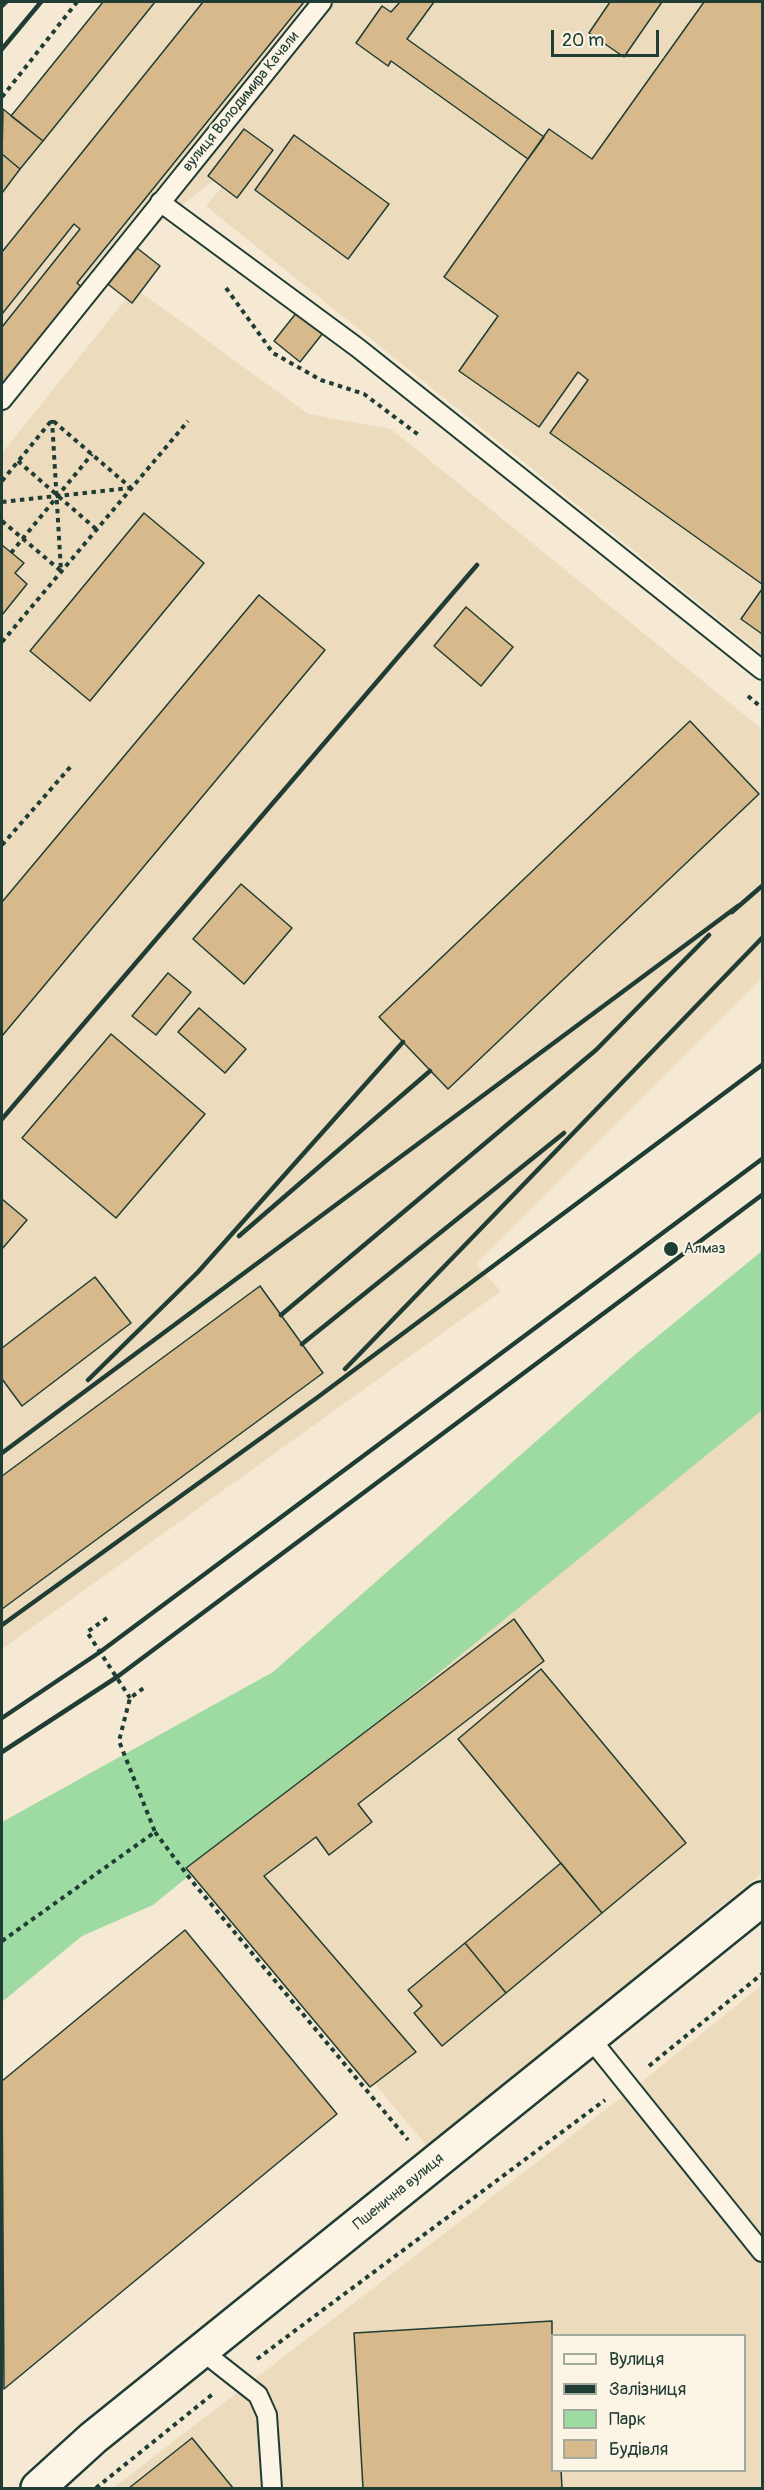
<!DOCTYPE html>
<html>
<head>
<meta charset="utf-8">
<style>
  body { margin:0 }
  #map { position:relative; width:764px; height:2490px; overflow:hidden; background:#f5e9d3; font-family:Pangolin,sans-serif }
  canvas { display:block }
  .frame { position:absolute; inset:0; border:3px solid #1f3d34; pointer-events:none }
  .legend { position:absolute; left:551px; top:2334px; width:195px; height:138px; box-sizing:border-box; background:#fcf5e5; border:2px solid #a4ab9e; margin:0; padding:8px 10px; list-style:none; font-size:18px; color:#1f3d34 }
  .legend li { display:flex; align-items:center; gap:12px; height:30px }
  .legend b { width:30px; border:2px solid #a4ab9e }
  .scale { position:absolute; left:551px; top:30px; width:108px; height:27px; box-sizing:border-box; border:3px solid #1f3d34; border-top:0; padding-left:8px; font-size:18px; line-height:21px; white-space:nowrap; color:#1f3d34; -webkit-text-stroke:4px #fcf5e5; paint-order:stroke }
</style>
</head>
<body>
<div id="map">
<canvas width="764" height="2490"></canvas>
<div class="frame"></div>
<ul class="legend">
<li><b style="height:8px;background:#fcf5e5"></b>Вулиця</li>
<li><b style="height:8px;background:#1f3d34"></b>Залізниця</li>
<li><b style="height:16px;background:#9edba2"></b>Парк</li>
<li><b style="height:16px;background:#d7b98b"></b>Будівля</li>
</ul>
<div class="scale">20 m</div>
</div>
<script>
const g = document.querySelector('canvas').getContext('2d');
g.lineJoin = 'round';
function paint(path, color) { g.fillStyle = color; g.fill(path, 'evenodd'); }
const shape = rows => new Path2D(rows.map(r => 'M' + r).join(''));
function stroke(path, color, width, dash) { g.strokeStyle = color; g.lineWidth = width; g.lineCap = dash ? 'butt' : 'round'; g.setLineDash(dash || []); g.stroke(path); }
function label(font, color, halo, rows, align = 'center') {
  g.font = font + ' Pangolin,sans-serif'; g.lineWidth = 4.5; g.setLineDash([]); g.textBaseline = 'middle'; g.strokeStyle = halo; g.fillStyle = color; for (const [text, x, y, turn = 0] of rows) {
    g.save(); g.translate(x, y); g.rotate((+turn || 0) * Math.PI / 180); g.textAlign = isNaN(turn) ? turn : align; if (halo) g.strokeText(text, 0, 0); g.fillText(text, 0, 0); g.restore();
  }
}
paint(shape([
  [103,2,762,2,762,654,206,206,254,149,132,244,2,416,2,111,12,116],
  [135,288,308,414,391,429,762,729,762,978,476,1264,501,1291,2,1649,2,453],
  [762,1306,762,1873,427,2146,171,1841],
  [762,1985,762,2488,113,2488,644,2080],
  [552,2336,744,2336,744,2470,552,2470]
]), '#ecdbbd');
paint(shape([
  [762,1251,762,1410,153,1905,82,1936,2,2002,2,1822,273,1672,631,1358]
]), '#9edba2');
const building = shape([
  [103,2,155,2,43,141,11,116,103,2],
  [203,2,304,2,77,283,85,290,2,394,2,327,80,229,74,224,2,314,2,252,203,2],
  [400,2,434,2,407,39,544,137,528,159,391,61,388,66,356,43,382,6,391,12,400,2],
  [610,2,662,2,624,57,589,33,610,2],
  [704,2,762,2,762,584,550,433,588,380,578,372,539,427,459,371,498,316,444,277,549,129,592,159,704,2],
  [3,109,43,141,20,169,2,154,3,109],
  [244,129,273,150,237,198,208,176,244,129],
  [294,135,389,204,348,259,255,190,294,135],
  [2,154,20,169,2,193,2,154],
  [132,244,160,266,132,303,104,281,132,244],
  [297,312,323,333,300,362,274,341,297,312],
  [144,513,204,563,90,701,30,651,144,513],
  [2,545,24,563,15,573,27,584,2,615,2,545],
  [762,589,762,634,741,619,762,589],
  [259,595,325,650,2,1036,2,902,259,595],
  [466,607,513,647,481,686,434,646,466,607],
  [690,721,759,794,448,1089,379,1017,690,721],
  [241,884,292,928,244,984,193,939,241,884],
  [168,973,191,992,156,1035,132,1016,168,973],
  [199,1008,246,1049,225,1073,178,1032,199,1008],
  [111,1034,205,1114,116,1218,22,1138,111,1034],
  [2,1199,27,1220,2,1249,2,1199],
  [95,1277,131,1323,22,1406,2,1379,2,1348,95,1277],
  [260,1286,323,1373,2,1609,2,1476,260,1286],
  [514,1619,544,1661,358,1804,372,1822,329,1855,316,1837,264,1876,416,2052,370,2087,186,1868,514,1619],
  [541,1669,686,1843,602,1913,458,1739,541,1669],
  [561,1863,602,1913,506,1993,465,1943,561,1863],
  [185,1930,337,2114,4,2389,2,2081,185,1930],
  [465,1943,506,1993,442,2046,414,2013,422,2006,408,1990,465,1943],
  [552,2321,552,2470,561,2470,562,2488,363,2488,354,2333,552,2321],
  [192,2438,233,2488,129,2488,192,2438]
]);
paint(building, '#d7b98b');
stroke(building, '#1f3d34', 1.5);
const lane = shape([
  [160,202,358,348,762,670],
  [2,400,322,2],
  [590,2038,762,2252],
  [202,2351,258,2395,267,2415,272,2488]
]);
const street = shape([
  [38,2488,93,2438,762,1899]
]);
stroke(lane, '#1f3d34', 22);
stroke(street, '#1f3d34', 38);
stroke(shape([
  [2,97,77,2],
  [226,288,273,353,321,380,364,394,420,436],
  [18,461,96,529],
  [2,481,52,420,131,488],
  [2,502,130,488],
  [2,521,61,571,52,420],
  [11,553,92,454],
  [2,642,188,421],
  [748,696,762,708],
  [2,845,72,765],
  [107,1618,87,1632,130,1698],
  [155,1832,191,1880,408,2140],
  [2,1941,155,1832,119,1741,130,1698,145,1687],
  [649,2066,762,1974],
  [257,2359,605,2100],
  [96,2488,214,2393]
]), '#1f3d34', 4, [4.5, 4.5]);
stroke(lane, '#fcf5e5', 18);
stroke(street, '#fcf5e5', 33);
stroke(shape([
  [2,6,6,2],
  [2,49,41,2],
  [732,912,762,886],
  [2,1119,477,565],
  [239,1236,430,1071],
  [281,1315,596,1050,709,935],
  [302,1344,564,1133],
  [345,1369,762,938],
  [88,1380,198,1272,403,1042],
  [2,1453,738,906],
  [2,1625,318,1397,762,1065],
  [2,1718,100,1652,762,1159],
  [2,1752,117,1677,762,1195]
]), '#1f3d34', 4.5);
for (const [x, y, r, color] of [
  [671,1249,8,"#1f3d34"]
]) { const dot = new Path2D(); dot.arc(x, y, r, 0, 2 * Math.PI); g.fillStyle = color; g.fill(dot); stroke(dot, '#fcf5e5', 2); }
label('15px', '#1f3d34', '#fcf5e5', [
  ["вулиця Володимира Качали",241,102,-51],
  ["Пшенична вулиця",399,2192,-39]
]);
label('15px', '#1f3d34', '#fcf5e5', [
  ["Алмаз",684,1249]
], 'left');
</script>
</body>
</html>
